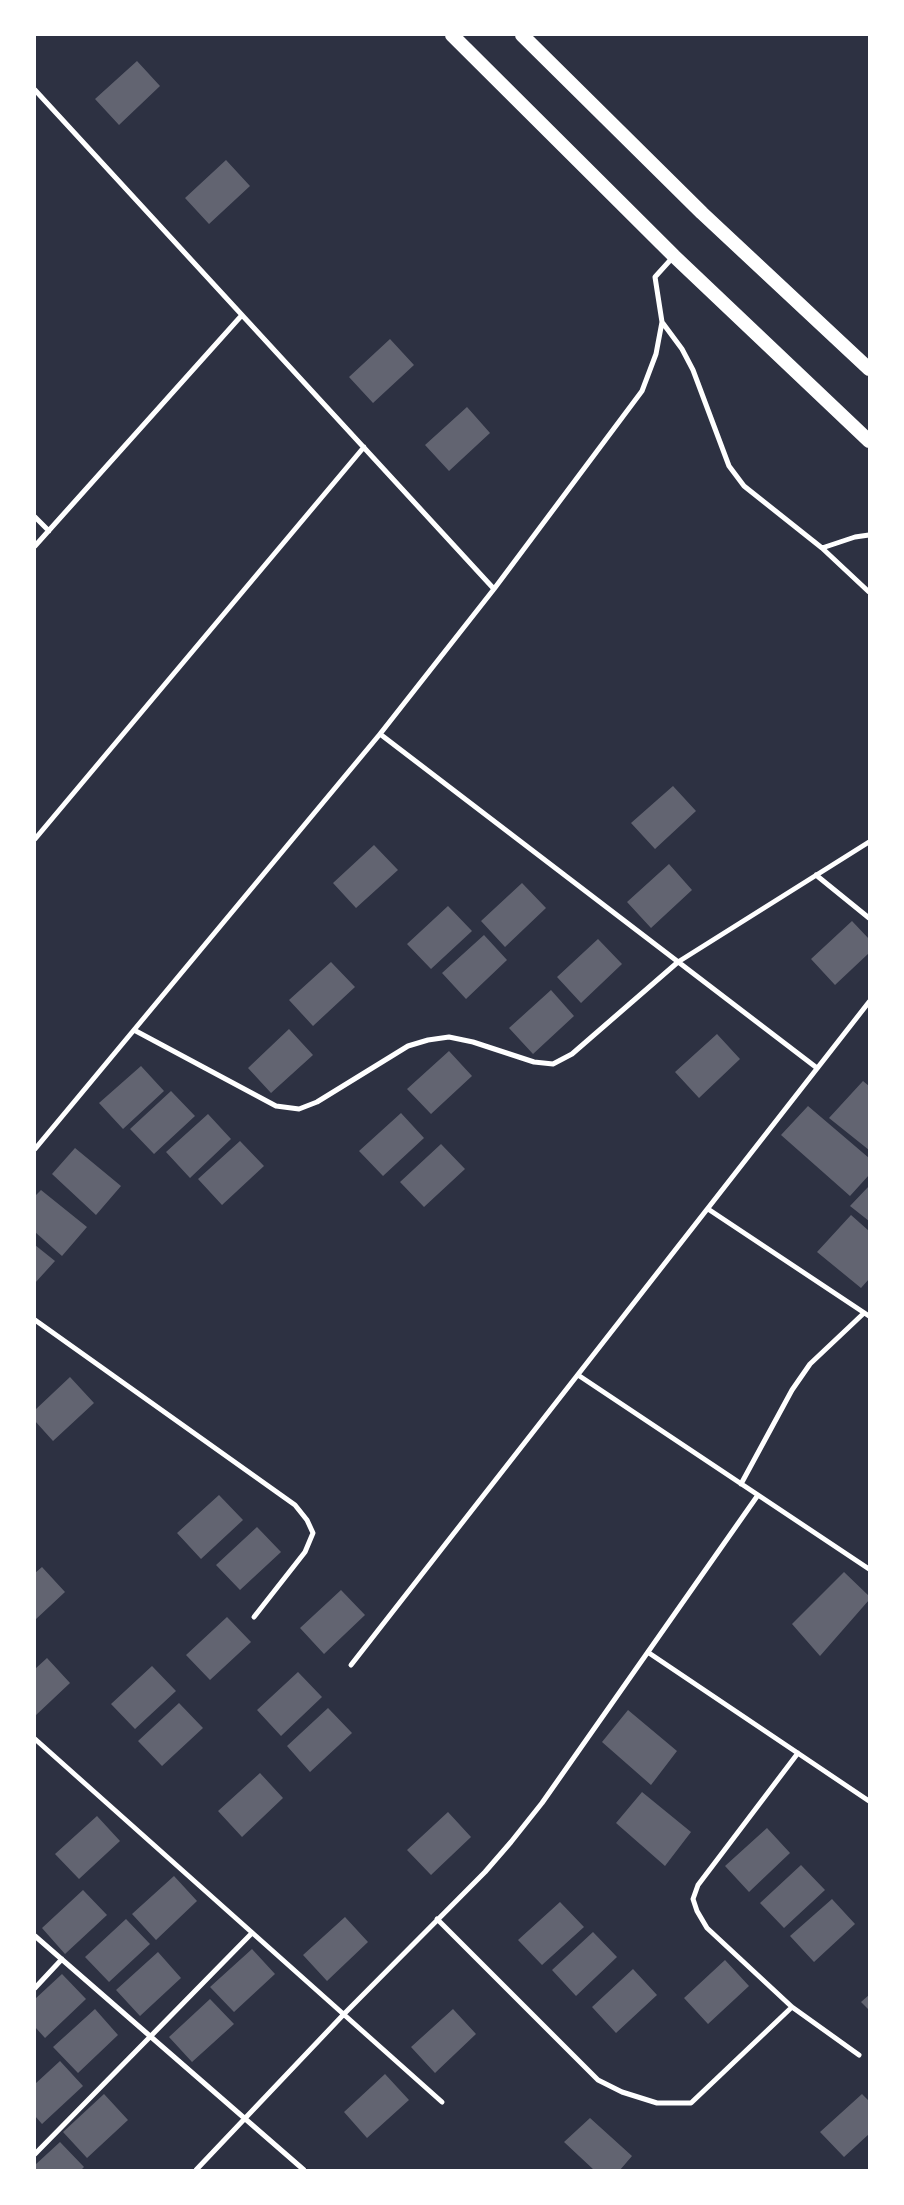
<!DOCTYPE html>
<html>
<head>
<meta charset="utf-8">
<style>
  body { margin:0 }
  #map { position:relative; width:904px; height:2205px; overflow:hidden; background:#2d3142; font-family:Raleway,sans-serif }
  canvas { display:block }
  .frame { position:absolute; inset:0; border:36px solid #fff; pointer-events:none }
</style>
</head>
<body>
<div id="map">
<canvas width="904" height="2205"></canvas>
<div class="frame"></div>
</div>
<script>
const g = document.querySelector('canvas').getContext('2d');
g.lineJoin = 'round';
function paint(path, color) { g.fillStyle = color; g.fill(path, 'evenodd'); }
const shape = rows => new Path2D(rows.map(r => 'M' + r).join(''));
function stroke(path, color, width, dash) { g.strokeStyle = color; g.lineWidth = width; g.lineCap = dash ? 'butt' : 'round'; g.setLineDash(dash || []); g.stroke(path); }
paint(shape([
  [137,61,160,86,119,125,95,99],
  [226,160,250,186,209,224,185,198],
  [390,339,414,365,373,403,349,377],
  [467,407,490,433,449,471,425,445],
  [673,786,696,811,655,849,631,823],
  [374,845,398,870,356,908,333,883],
  [669,864,692,890,651,928,627,902],
  [522,883,546,908,505,947,481,921],
  [448,906,472,931,431,969,407,944],
  [852,921,869,939,869,953,835,985,811,959],
  [484,935,507,960,466,999,442,973],
  [598,939,622,964,581,1003,557,977],
  [331,962,355,987,313,1026,289,1000],
  [551,990,574,1016,533,1054,509,1028],
  [289,1029,313,1055,271,1093,248,1068],
  [717,1034,740,1059,699,1098,675,1072],
  [449,1051,472,1076,431,1114,407,1089],
  [141,1066,164,1091,123,1129,99,1103],
  [863,1081,869,1086,869,1150,829,1118],
  [171,1091,195,1116,154,1154,130,1129],
  [808,1106,869,1158,869,1175,850,1196,781,1135],
  [401,1113,424,1138,383,1176,359,1151],
  [208,1114,231,1139,190,1178,166,1152],
  [240,1141,264,1166,222,1205,198,1179],
  [441,1144,465,1169,424,1207,400,1182],
  [75,1148,121,1186,96,1215,52,1174],
  [869,1186,869,1221,850,1206],
  [41,1190,87,1227,62,1256,35,1232,35,1196],
  [851,1215,869,1231,869,1279,861,1288,817,1252],
  [35,1245,55,1261,35,1283],
  [70,1377,94,1403,53,1441,35,1421,35,1410],
  [219,1495,243,1520,201,1559,177,1533],
  [257,1527,281,1552,240,1590,216,1565],
  [42,1567,65,1592,35,1620,35,1573],
  [844,1572,869,1596,869,1600,820,1656,792,1624],
  [341,1590,365,1615,324,1654,300,1628],
  [227,1617,251,1642,210,1680,186,1655],
  [47,1658,70,1683,35,1716,35,1669],
  [152,1666,176,1691,135,1729,111,1704],
  [298,1672,322,1697,281,1736,257,1710],
  [179,1703,203,1728,162,1766,138,1741],
  [328,1708,352,1733,310,1772,287,1746],
  [628,1710,677,1751,651,1785,602,1742],
  [260,1773,283,1798,242,1837,218,1811],
  [642,1792,691,1832,665,1866,616,1823],
  [448,1812,471,1837,431,1875,407,1850],
  [97,1816,120,1841,79,1879,55,1854],
  [767,1828,790,1853,749,1892,725,1866],
  [801,1865,825,1890,784,1928,760,1903],
  [174,1876,197,1901,156,1940,132,1914],
  [83,1890,107,1915,65,1954,42,1928],
  [832,1899,855,1924,814,1962,790,1936],
  [560,1902,584,1927,542,1965,518,1940],
  [345,1917,368,1942,327,1981,303,1955],
  [126,1919,150,1944,109,1982,85,1957],
  [593,1932,617,1957,576,1996,552,1970],
  [252,1949,275,1974,234,2012,210,1987],
  [158,1952,181,1978,140,2016,116,1990],
  [725,1960,749,1986,708,2024,684,1998],
  [633,1969,657,1995,616,2033,592,2007],
  [62,1974,86,1999,45,2038,35,2027,35,1999],
  [869,1995,869,2010,861,2002],
  [210,1999,234,2024,192,2062,169,2037],
  [95,2009,118,2035,78,2073,53,2047],
  [453,2009,476,2034,435,2073,411,2047],
  [60,2061,83,2086,42,2124,35,2116,35,2084],
  [385,2074,409,2100,367,2138,344,2112],
  [104,2094,128,2120,87,2158,63,2132],
  [862,2094,869,2101,869,2134,844,2157,820,2132],
  [590,2118,632,2156,620,2170,594,2170,564,2142],
  [60,2142,84,2167,81,2170,35,2170,35,2165]
]), '#626471');
stroke(shape([
  [35,90,494,589],
  [662,322,682,349,693,370,729,466,744,486,822,548,869,592],
  [35,517,49,531],
  [35,546,242,315],
  [822,548,855,537,869,535],
  [380,734,817,1068],
  [35,839,364,447],
  [816,875,869,918],
  [134,1030,276,1106,299,1109,317,1102,408,1046,428,1040,449,1037,473,1042,534,1062,553,1064,572,1054,678,962,869,842],
  [35,1149,380,734,494,589,642,391,656,354,662,322,655,277,674,256],
  [708,1209,869,1316],
  [35,1320,295,1505,307,1520,313,1533,305,1552,254,1617],
  [578,1375,869,1569],
  [741,1484,792,1390,810,1364,864,1313],
  [649,1653,869,1801],
  [351,1665,869,1002],
  [35,1739,442,2102],
  [798,1753,698,1885,693,1899,697,1911,707,1928,792,2007,859,2055],
  [437,1919,598,2080,622,2092,657,2103,691,2103,792,2007],
  [35,1936,304,2170],
  [35,1988,62,1959],
  [35,2154,252,1933],
  [196,2170,344,2014,485,1872,511,1842,542,1803,758,1495]
]), '#fff', 5);
stroke(shape([
  [452,35,674,256,869,441],
  [522,35,702,213,869,369]
]), '#fff', 14);
</script>
</body>
</html>
